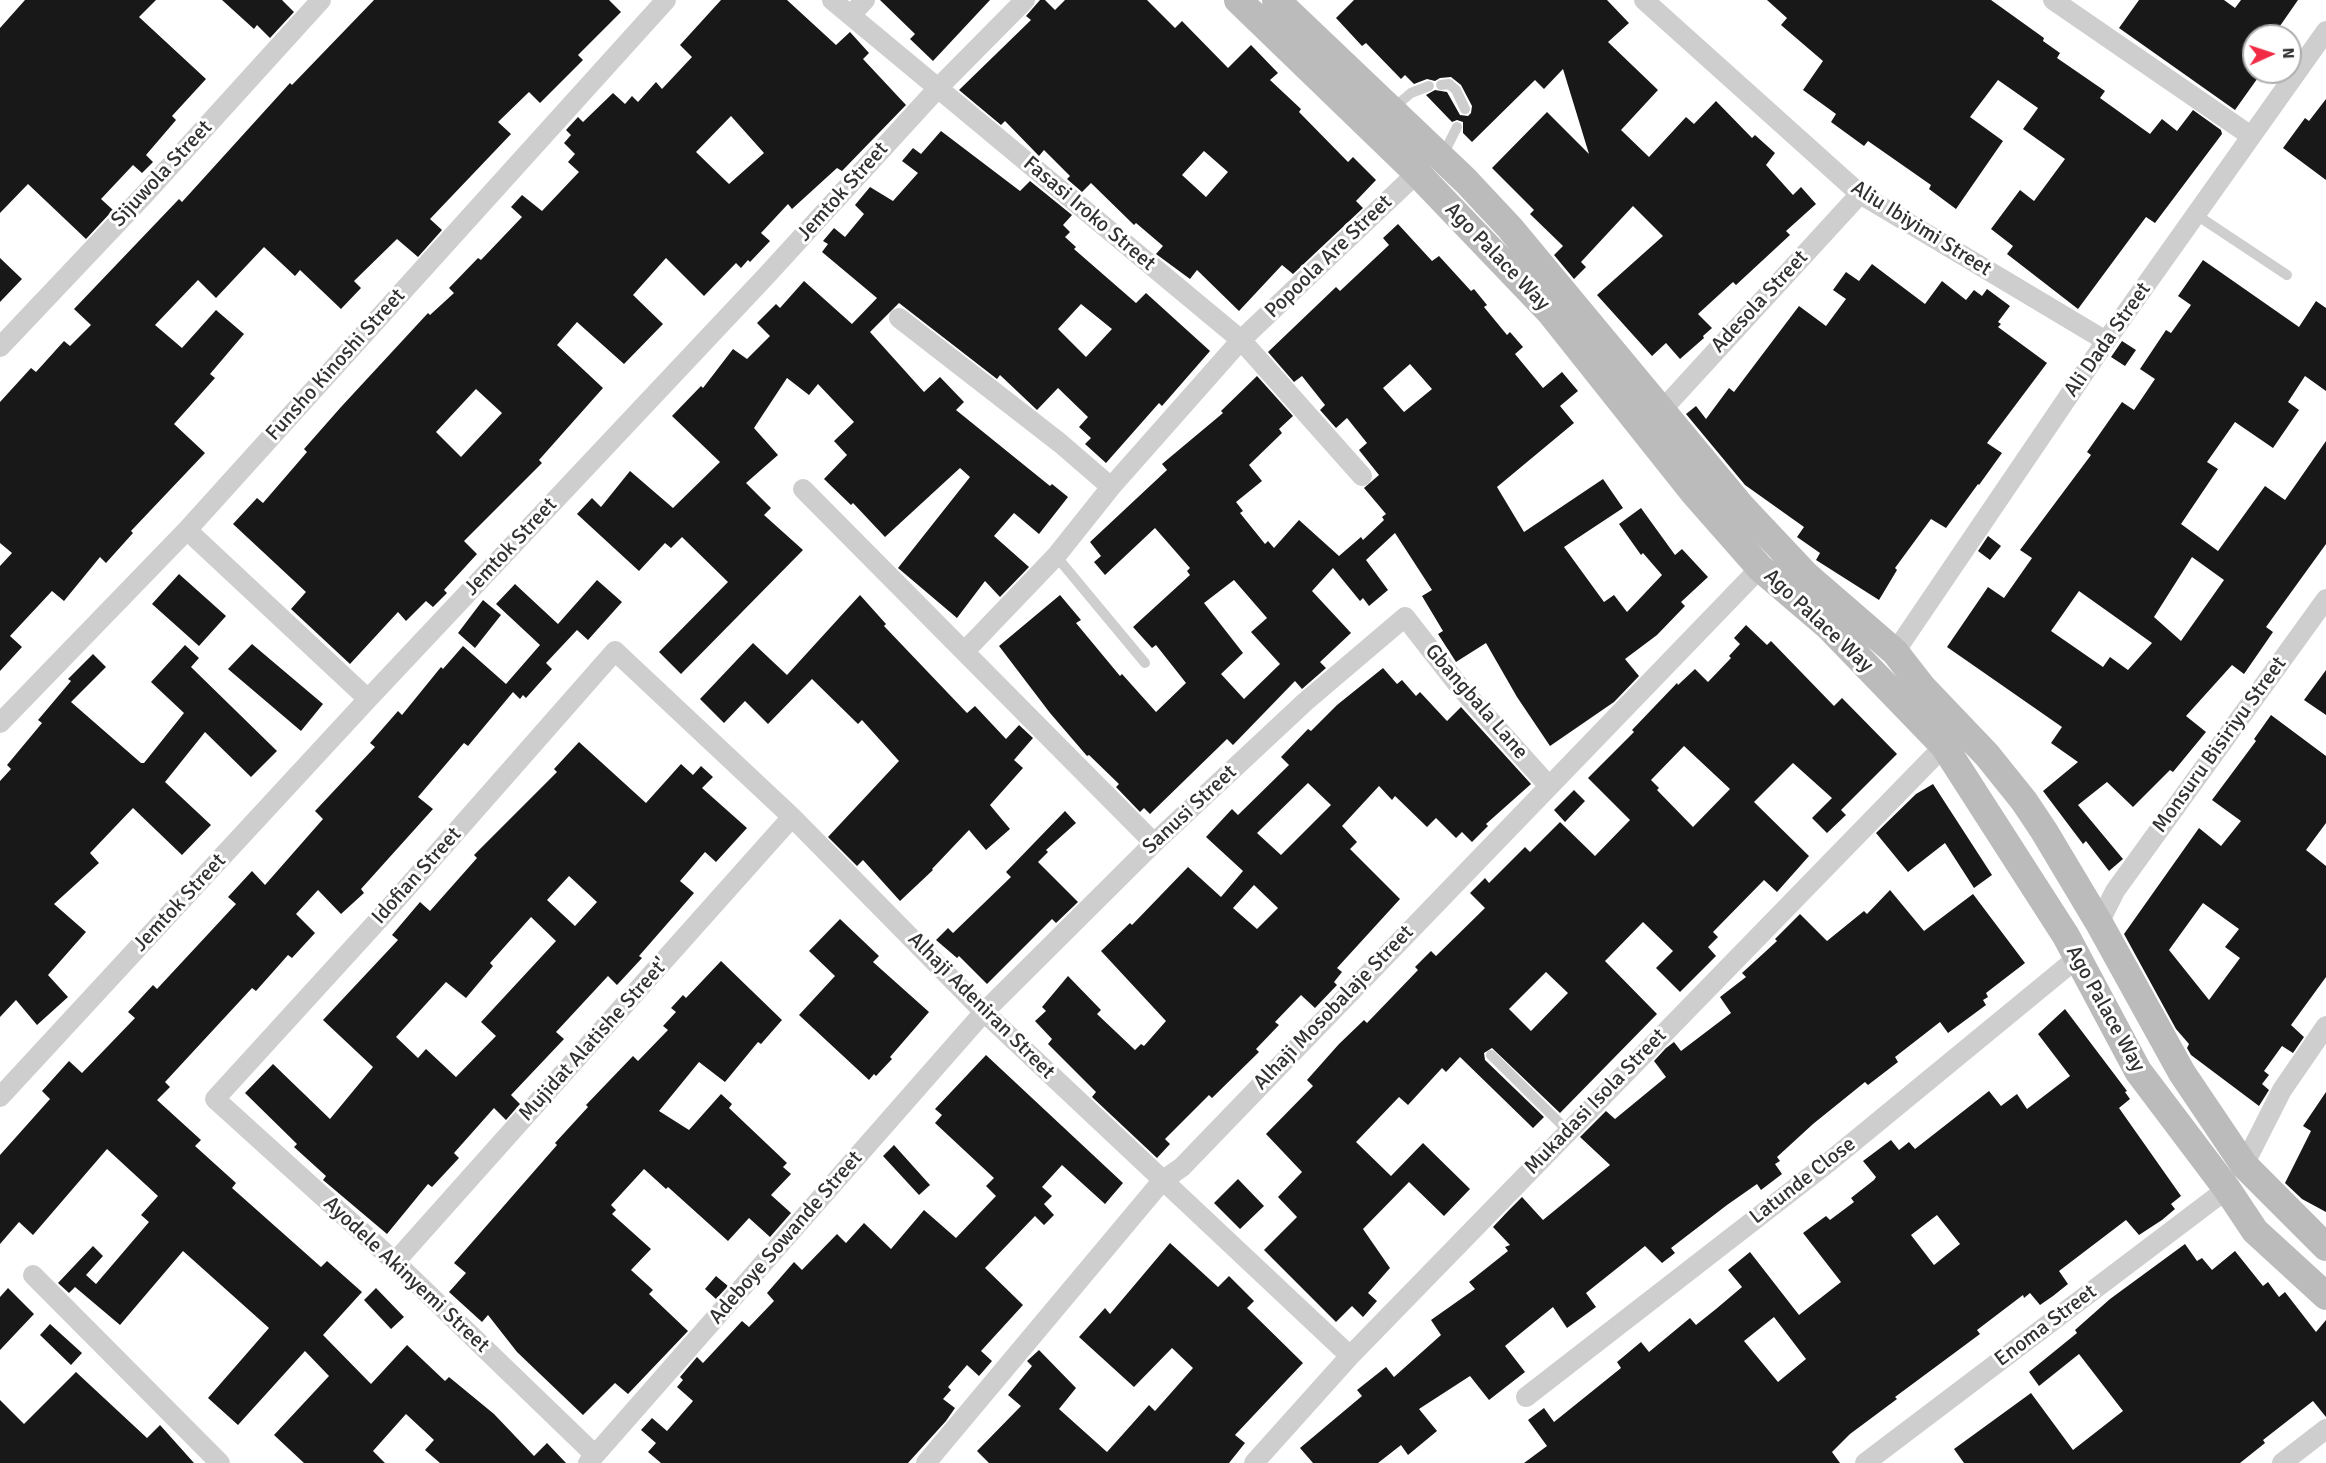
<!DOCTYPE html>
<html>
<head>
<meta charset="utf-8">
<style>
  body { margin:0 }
  #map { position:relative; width:2326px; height:1463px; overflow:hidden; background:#fff; font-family:Signika,sans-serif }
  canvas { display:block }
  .north { position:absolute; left:2242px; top:24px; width:60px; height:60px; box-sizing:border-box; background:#fff; border:2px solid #adadad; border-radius:50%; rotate:87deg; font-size:16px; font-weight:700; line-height:24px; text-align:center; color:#313131 }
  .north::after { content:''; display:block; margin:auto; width:21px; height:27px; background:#f12a45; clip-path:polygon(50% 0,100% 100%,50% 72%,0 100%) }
</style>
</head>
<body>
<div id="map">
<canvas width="2326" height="1463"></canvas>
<div class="north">N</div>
</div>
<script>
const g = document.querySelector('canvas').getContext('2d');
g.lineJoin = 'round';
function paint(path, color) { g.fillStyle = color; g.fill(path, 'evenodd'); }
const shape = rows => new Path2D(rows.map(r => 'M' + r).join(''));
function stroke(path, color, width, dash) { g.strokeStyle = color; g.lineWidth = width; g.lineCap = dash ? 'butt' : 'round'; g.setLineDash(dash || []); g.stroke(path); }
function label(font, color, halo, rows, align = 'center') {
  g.font = font + ' Signika,sans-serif'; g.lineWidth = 6; g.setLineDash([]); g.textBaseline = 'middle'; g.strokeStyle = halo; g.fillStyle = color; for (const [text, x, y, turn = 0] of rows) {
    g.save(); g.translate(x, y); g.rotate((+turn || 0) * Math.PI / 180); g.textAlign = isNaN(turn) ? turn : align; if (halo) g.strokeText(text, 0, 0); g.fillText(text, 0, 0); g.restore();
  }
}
paint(shape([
  [25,0,156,0,139,17,206,79,172,116,176,120,146,155,153,162,142,173,133,165,101,199,113,210,86,239,28,184,0,213,0,28],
  [222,0,282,0,294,12,270,38,257,25,254,29],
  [374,0,609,0,621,12,578,55,583,60,540,103,529,92,498,122,511,134,430,219,442,230,418,257,397,239,354,281,361,288,341,309,300,270,295,276,264,247,216,298,198,280,155,325,182,348,216,310,244,334,210,374,215,378,174,424,205,453,131,531,133,533,106,563,100,557,64,601,52,591,10,636,22,647,0,671,0,566,12,553,0,543,0,402,31,368,36,372,64,341,70,346,91,325,74,309,179,199,182,202,290,83,292,85],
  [721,0,787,0,836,45,850,32,869,53,863,59,906,105,842,171,837,168,792,209,788,204,761,233,770,241,750,262,748,260,741,268,736,263,704,296,666,258,633,295,663,324,624,364,577,322,557,345,603,388,539,460,542,463,464,541,477,554,444,590,447,593,433,607,426,601,406,621,398,612,350,664,291,609,306,592,233,524,257,498,263,503,307,452,304,449,341,407,428,313,430,315,454,293,449,288,478,258,481,260,522,217,511,207,522,195,542,211,579,172,568,162,575,154,564,143,571,135,566,130,578,117,583,122,613,93,625,104,632,96,638,102,656,82,662,89,692,57,680,45],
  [731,116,764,153,729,184,696,152],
  [476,389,502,413,461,457,436,432],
  [880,0,990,0,933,61,910,39,915,34],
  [1040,0,1045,0,1055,10,1065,0,1147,0,1175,28,1182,21,1228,68,1251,45,1278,73,1270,80,1301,109,1299,112,1348,162,1353,157,1376,180,1356,201,1363,208,1293,274,1282,265,1239,311,1197,270,1190,279,1156,254,1163,246,1136,223,1134,225,1091,183,1082,192,1067,179,1070,176,1044,150,1039,156,1005,121,1001,125,959,90,1031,20,1026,16],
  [1204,151,1228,172,1206,197,1182,175],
  [1354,0,1607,0,1629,23,1608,42,1658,90,1621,130,1649,157,1686,117,1694,124,1716,101,1752,138,1755,135,1775,153,1766,165,1793,195,1801,187,1816,204,1786,231,1790,235,1736,285,1733,282,1698,314,1712,328,1703,336,1704,338,1680,359,1666,343,1652,356,1597,295,1663,236,1633,206,1581,262,1586,267,1574,279,1554,255,1563,246,1530,214,1534,210,1492,168,1547,112,1589,154,1563,69,1544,89,1535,80,1472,142,1463,133,1463,122,1457,120,1452,122,1426,95,1435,90,1447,92,1460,115,1468,116,1471,113,1472,106,1461,85,1451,77,1440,78,1435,81,1427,79,1414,84,1405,75,1401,79,1366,43,1362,46,1336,18],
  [1767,0,1991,0,2044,38,2043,41,2060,53,2057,58,2105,91,2100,98,2150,134,2162,119,2177,131,2193,110,2221,130,2222,134,2155,223,2146,217,2078,309,2007,254,2013,246,1991,229,2020,190,2034,201,2065,159,2023,129,2038,108,1998,80,1970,117,2003,141,1956,209,1929,189,1931,185,1868,141,1864,146,1831,122,1836,114,1803,90,1823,61,1781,25,1787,18],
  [2139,0,2224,0,2235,8,2241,0,2298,0,2273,36,2254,36,2254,72,2262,72,2235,110,2119,28],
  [2326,99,2326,180,2283,148,2305,118,2309,121],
  [941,131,1020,191,1030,181,1072,215,1063,225,1070,232,1065,237,1076,247,1074,249,1136,303,1146,293,1210,351,1162,406,1159,403,1106,463,1085,444,1091,438,1079,427,1088,417,1058,388,1037,410,1000,375,997,379,899,303,870,332,924,392,940,377,964,402,956,410,1050,486,1052,484,1068,497,1039,534,1014,513,994,536,1029,567,1000,597,985,581,957,618,898,568,970,477,960,468,885,537,853,503,851,505,824,479,847,455,834,441,854,422,818,384,809,395,787,378,754,428,778,455,746,483,771,508,764,515,803,550,681,674,659,652,728,582,682,537,671,548,665,543,639,571,577,514,592,498,601,507,630,471,673,508,720,462,672,416,701,386,703,388,733,349,747,359,770,336,757,323,776,304,780,308,804,281,852,324,877,298,822,252,828,244,823,241,834,228,845,237,864,214,855,205,870,187,893,201,918,173,902,161,913,148,921,154],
  [1081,304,1112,329,1086,357,1058,329],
  [1398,224,1432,261,1439,256,1471,291,1474,289,1487,305,1484,307,1507,335,1510,332,1523,347,1515,354,1543,388,1562,372,1578,391,1560,406,1574,423,1497,487,1524,532,1603,479,1623,508,1564,547,1604,602,1614,595,1627,612,1662,575,1643,553,1641,555,1619,524,1641,508,1675,555,1682,549,1708,577,1681,602,1685,606,1657,635,1625,659,1639,676,1614,702,1550,746,1517,697,1486,643,1456,662,1438,634,1443,631,1422,596,1432,590,1395,533,1366,560,1388,590,1369,606,1363,598,1360,601,1333,568,1312,591,1351,633,1320,662,1326,668,1302,689,1295,681,1233,745,1227,739,1150,814,1144,808,1140,812,1116,787,1119,784,1089,755,1087,756,1050,713,999,646,1060,595,1081,620,1076,623,1120,676,1122,674,1156,712,1186,683,1156,645,1152,648,1133,627,1190,575,1187,571,1190,568,1155,528,1105,575,1094,562,1101,556,1090,542,1167,470,1162,464,1223,413,1221,411,1257,376,1293,416,1279,429,1282,433,1249,465,1262,481,1236,502,1243,511,1240,513,1265,544,1268,541,1274,548,1299,520,1339,556,1361,537,1363,540,1384,520,1382,517,1386,514,1364,488,1379,475,1359,450,1367,443,1347,418,1336,428,1320,410,1325,405,1302,376,1294,382,1268,352,1336,287,1340,291,1389,245,1383,238],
  [1410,364,1432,389,1404,412,1383,388],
  [1234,580,1267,618,1251,632,1280,664,1244,699,1221,674,1243,653,1204,603],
  [0,258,22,279,0,302],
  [2203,260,2299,327,2316,301,2326,308,2326,391,2305,376,2288,402,2299,410,2273,448,2235,422,2207,462,2218,469,2181,524,2218,551,2265,486,2285,500,2326,441,2326,544,2266,627,2273,632,2244,674,2232,665,2186,716,2206,732,2173,772,2170,770,2133,807,2107,782,2078,805,2123,859,2109,871,2086,841,2083,844,2043,791,2078,762,2051,743,2062,727,1947,647,1988,587,2004,598,2032,558,2020,550,2091,455,2087,452,2122,402,2134,410,2155,379,2140,369,2166,330,2171,333,2191,305,2178,296],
  [2192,557,2224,580,2181,641,2154,617],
  [2079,591,2152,643,2128,670,2110,657,2103,667,2051,631],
  [1872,264,1925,304,1942,281,1966,300,1974,290,1982,296,1987,289,2010,306,1998,322,2001,324,1998,327,2047,363,1987,443,2002,453,1979,485,1978,484,1946,528,1931,519,1895,568,1897,570,1879,600,1816,560,1820,553,1797,537,1804,527,1745,485,1686,414,1696,406,1706,419,1729,388,1734,392,1799,306,1826,326,1846,299,1833,290,1846,272,1859,281],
  [2122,341,2136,350,2125,366,2111,357],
  [1988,536,2001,546,1990,560,1978,551],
  [179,574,226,616,199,646,152,604],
  [597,580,622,602,588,640,577,630,546,663,552,669,526,698,523,695,520,699,513,692,468,746,464,743,418,797,433,809,361,889,364,893,341,914,318,890,296,914,315,933,292,958,288,955,256,991,252,988,165,1082,170,1087,157,1100,201,1140,195,1146,236,1183,232,1188,321,1267,327,1261,362,1292,323,1335,371,1384,407,1345,445,1381,449,1377,494,1414,534,1456,547,1443,566,1463,440,1463,425,1450,434,1440,406,1414,373,1451,385,1463,304,1463,274,1435,329,1376,305,1351,238,1425,208,1398,269,1328,183,1251,120,1325,75,1287,69,1293,58,1283,93,1246,103,1256,86,1275,96,1284,149,1222,141,1215,158,1196,107,1149,33,1235,19,1222,0,1244,0,1155,50,1099,42,1091,69,1061,82,1073,135,1018,128,1012,153,985,157,989,236,904,228,897,252,871,265,885,323,819,315,811,375,747,370,743,398,711,402,715,441,667,443,669,463,646,506,684,540,645,496,604,515,584,558,624],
  [860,595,886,624,884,626,967,713,975,706,1006,739,1019,725,1033,738,1014,760,1023,768,990,805,1010,829,986,850,969,830,932,869,933,870,900,901,863,860,857,866,828,837,899,761,862,720,858,724,812,679,768,724,745,701,724,723,700,699,753,643,787,675],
  [483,600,501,615,475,648,458,633],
  [1746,625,1767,645,1771,641,1834,706,1842,698,1897,754,1841,810,1846,815,1827,833,1812,818,1832,798,1793,763,1754,802,1809,856,1777,892,1764,880,1713,932,1718,937,1708,947,1716,956,1680,992,1656,968,1673,951,1643,922,1605,961,1657,1014,1560,1113,1492,1048,1484,1053,1485,1060,1544,1117,1533,1128,1460,1057,1446,1072,1442,1068,1408,1105,1399,1097,1356,1142,1391,1176,1423,1143,1470,1189,1444,1216,1409,1182,1363,1229,1390,1268,1368,1293,1377,1301,1363,1317,1352,1306,1336,1322,1264,1250,1297,1217,1278,1197,1302,1172,1266,1134,1313,1086,1307,1080,1339,1044,1364,1020,1367,1023,1418,970,1415,967,1431,951,1436,956,1485,908,1470,893,1485,878,1489,883,1525,847,1530,852,1560,822,1595,856,1630,820,1588,778,1634,732,1632,730,1677,683,1678,685,1695,669,1708,682,1731,658,1729,656,1740,644,1734,638],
  [1684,746,1730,789,1693,827,1657,790,1659,788,1651,780],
  [1546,972,1568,993,1531,1031,1509,1009],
  [252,644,323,704,301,731,228,669],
  [185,645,199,658,191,667,277,751,251,777,205,732,165,782,211,825,182,855,133,808,90,853,99,863,54,904,86,932,48,975,68,997,37,1025,16,1000,0,1017,0,781,11,769,7,765,42,723,38,720,71,681,68,679,93,654,106,667,71,702,141,763,144,763,184,713,151,682],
  [1383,668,1397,684,1402,680,1416,696,1420,692,1447,721,1461,707,1531,784,1486,824,1488,826,1472,842,1462,832,1456,838,1436,818,1427,827,1395,796,1392,800,1379,786,1342,826,1357,842,1350,849,1400,899,1337,968,1342,972,1334,982,1337,985,1315,1008,1301,995,1275,1022,1279,1025,1256,1049,1259,1052,1212,1098,1209,1095,1165,1139,1170,1144,1157,1158,1092,1097,1096,1092,1048,1044,1052,1039,1035,1021,1046,1011,1042,1007,1068,976,1101,1010,1097,1014,1135,1050,1141,1044,1144,1046,1166,1021,1101,951,1130,923,1132,925,1188,867,1221,897,1243,871,1206,837,1232,809,1238,815,1289,765,1281,757,1308,729,1311,731,1337,705],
  [1308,783,1331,805,1281,855,1257,833],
  [1254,885,1278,908,1257,929,1233,908],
  [2326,670,2326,715,2304,700],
  [2271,715,2326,756,2326,823,2306,850,2326,866,2326,977,2291,1025,2304,1037,2293,1053,2282,1046,2264,1071,2269,1075,2262,1084,2269,1090,2259,1106,2191,1055,2187,1048,2189,1044,2176,1029,2124,934,2199,828,2221,846,2241,821,2212,800,2256,741,2254,739],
  [2203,903,2239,929,2225,947,2240,958,2209,1000,2169,950],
  [579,742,646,803,681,764,693,775,701,766,713,777,702,788,747,828,716,862,705,852,680,881,694,893,639,956,642,958,617,985,608,976,556,1032,564,1039,511,1095,520,1104,506,1120,494,1108,454,1153,459,1158,432,1187,428,1184,387,1234,323,1180,326,1176,294,1147,297,1144,245,1093,273,1064,330,1119,373,1067,323,1020,398,940,392,935,420,902,430,911,477,858,474,855,557,772,554,769],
  [569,876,597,902,575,926,547,900],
  [531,917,556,941,481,1022,496,1036,456,1077,426,1049,418,1058,396,1037,446,982,466,998,493,966,490,963],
  [1933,784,1992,875,1974,888,1945,843,1908,872,1876,833,1916,794],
  [1574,790,1585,801,1565,822,1554,810],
  [1065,811,1076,823,1046,850,1048,852,1038,862,1078,902,1056,923,1052,919,987,984,959,956,957,958,936,940,948,928,953,933,1011,877,1006,872],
  [1890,890,1924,931,1973,894,2025,963,1986,993,1988,997,1983,1000,1986,1005,1948,1033,1940,1022,1895,1057,1898,1062,1868,1085,1865,1082,1813,1124,1777,1157,1780,1161,1775,1164,1782,1174,1761,1190,1757,1184,1727,1205,1671,1248,1675,1253,1662,1263,1645,1246,1586,1293,1596,1307,1567,1328,1553,1307,1505,1346,1525,1372,1489,1400,1470,1376,1419,1409,1437,1431,1408,1455,1401,1445,1378,1463,1313,1463,1300,1448,1362,1396,1357,1390,1386,1367,1394,1377,1441,1335,1431,1320,1475,1289,1469,1282,1508,1251,1505,1247,1510,1245,1493,1227,1510,1209,1522,1197,1543,1220,1610,1165,1580,1137,1606,1111,1615,1119,1666,1077,1654,1061,1666,1048,1674,1042,1681,1051,1731,1013,1720,997,1746,977,1742,973,1777,941,1775,939,1800,914,1827,941,1864,911,1867,914],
  [840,919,879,956,873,962,929,1012,890,1057,892,1059,876,1076,874,1074,869,1080,799,1015,835,976,809,951],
  [721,961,782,1020,761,1044,758,1042,725,1082,699,1062,659,1111,689,1130,721,1094,732,1104,729,1108,787,1163,783,1167,791,1174,771,1195,791,1213,770,1237,749,1218,728,1241,668,1187,666,1189,644,1169,611,1205,616,1210,612,1214,651,1249,631,1270,653,1290,649,1294,688,1331,628,1394,615,1383,583,1415,517,1352,488,1315,482,1322,449,1292,466,1273,454,1263,557,1145,555,1143,588,1107,586,1105,633,1056,638,1061,668,1030,663,1026,676,1012,671,1008,683,995,686,998],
  [2065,1009,2127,1091,2125,1092,2130,1099,2119,1108,2181,1196,2171,1204,2175,1209,2162,1220,2139,1235,2126,1220,2059,1271,2068,1284,2053,1296,2040,1305,2030,1293,2024,1298,2023,1295,1977,1330,1980,1334,1895,1397,1897,1399,1850,1434,1832,1452,1840,1463,1524,1463,1547,1446,1528,1420,1544,1408,1554,1422,1621,1368,1617,1362,1641,1342,1649,1352,1690,1318,1696,1325,1716,1309,1742,1287,1728,1270,1750,1252,1799,1315,1841,1282,1803,1233,1826,1216,1830,1220,1854,1202,1851,1198,1874,1180,1876,1177,1863,1161,1891,1140,1899,1150,1909,1142,1915,1149,1989,1091,2001,1106,2017,1094,2027,1109,2070,1076,2038,1034],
  [1937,1215,1960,1244,1934,1265,1911,1235],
  [1774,1317,1806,1359,1778,1382,1744,1341],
  [986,1055,1123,1183,1105,1204,1062,1165,1042,1187,1052,1196,1044,1204,1054,1215,1044,1225,1035,1216,985,1268,1023,1305,981,1351,992,1361,979,1376,967,1365,948,1387,951,1390,943,1399,955,1408,946,1421,908,1463,661,1463,648,1452,656,1443,641,1430,652,1418,667,1431,693,1401,677,1387,683,1380,680,1377,697,1357,703,1363,742,1321,749,1327,774,1301,767,1293,794,1262,802,1270,837,1234,846,1243,864,1223,891,1249,924,1210,956,1238,996,1196,986,1186,994,1178,935,1123,942,1115,935,1109],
  [2326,1092,2326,1212,2302,1199,2285,1183,2311,1131,2303,1126],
  [894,1145,930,1185,919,1195,883,1156],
  [1238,1179,1264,1206,1240,1229,1214,1203],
  [1170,1243,1218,1287,1229,1276,1254,1301,1247,1308,1303,1363,1235,1435,1245,1443,1229,1463,989,1463,977,1451,1021,1406,1008,1395,1032,1366,1027,1361,1039,1350,1076,1388,1059,1409,1107,1452,1149,1405,1155,1411,1193,1368,1172,1348,1134,1387,1079,1337,1105,1308,1110,1314],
  [2185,1244,2197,1261,2202,1258,2212,1270,2235,1251,2263,1286,2268,1282,2279,1297,2285,1292,2316,1332,2326,1320,2326,1417,2313,1401,2263,1440,2265,1443,2240,1463,1964,1463,1954,1449,2031,1393,2073,1450,2123,1411,2079,1354,2039,1386,2029,1372,2077,1333,2075,1330,2110,1299],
  [716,1276,728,1286,716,1299,705,1289],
  [8,1288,34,1314,0,1350,0,1297],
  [376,1288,404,1317,391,1329,364,1300],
  [50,1324,82,1353,71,1365,40,1335],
  [76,1372,147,1438,160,1425,194,1463,0,1463,0,1400,24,1424]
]), '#181818');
stroke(shape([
  [1441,85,1449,84,1456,90,1465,109],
  [1392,109,1411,93,1429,86],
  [1442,157,1457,127],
  [2195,214,2287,275],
  [1056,556,1145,663],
  [1491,1055,1568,1131]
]), '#cecece', 10);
stroke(shape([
  [832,0,1241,340,1362,476],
  [1644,0,1860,194,2106,341],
  [2053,0,2251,136],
  [851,15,865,0],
  [899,318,1060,443,1111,487],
  [0,347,144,195,321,0],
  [1661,411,1860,194],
  [803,489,1154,843],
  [187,530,368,699],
  [965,651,1056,556,1111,487,1241,340,1417,173],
  [1895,652,2106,341,2326,31],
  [0,723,187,530,666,0],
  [2099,923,2115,891,2326,599],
  [0,1097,368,699,767,275,938,88,1025,0],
  [2244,1165,2282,1090,2326,1026],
  [395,1262,792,817],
  [33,1275,220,1463],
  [1526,1397,1829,1162,2076,959],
  [595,1455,395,1262,215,1099,382,916,615,651,792,817,984,1012,1350,1356],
  [588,1463,984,1012,1154,843,1305,702,1405,617,1459,686,1548,785],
  [926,1463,1162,1181,1182,1167,1760,568],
  [1254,1463,1350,1356,1944,746],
  [1865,1463,2227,1189],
  [2282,1463,2326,1429]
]), '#cecece', 20);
stroke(shape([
  [1238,0,1417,173,1550,312,1694,493,1760,568,1828,626,1944,746,2066,936,2138,1071,2227,1189,2255,1231,2326,1296],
  [1276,0,1466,181,1510,228,1740,505,1806,575,1895,652,1923,688,1987,755,2024,801,2044,831,2099,923,2182,1073,2244,1165,2326,1247]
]), '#bbb', 28);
label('21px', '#313131', '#fff', [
  ["Sijuwola Street",162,174,-47],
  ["Jemtok Street",843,192,-48],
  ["Fasasi Iroko Street",1089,214,40],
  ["Aliu Ibiyimi Street",1921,229,32],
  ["Popoola Are Street",1329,257,-44],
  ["Ago Palace Way",1497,257,46],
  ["Adesola Street",1760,302,-47],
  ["Ali Dada Street",2108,340,-55],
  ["Funsho Kinoshi Street",336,365,-48],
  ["Jemtok Street",511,547,-47],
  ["Ago Palace Way",1818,621,43],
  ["Gbangbala Lane",1476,702,49],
  ["Monsuru Bisiriyu Street",2220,745,-54],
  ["Sanusi Street",1190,810,-43],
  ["Idofian Street",417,876,-48],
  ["Jemtok Street",180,903,-47],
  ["Alhaji Adeniran Street",981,1006,45],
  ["Alhaji Mosobalaje Street",1334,1008,-46],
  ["Ago Palace Way",2105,1009,61],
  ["Mujidat Alatishe Street'",594,1040,-48],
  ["Mukadasi Isola Street",1596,1102,-46],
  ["Latunde Close",1803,1181,-38],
  ["Adeboye Sowande Street",786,1238,-49],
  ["Ayodele Akinyemi Street",406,1275,43],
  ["Enoma Street",2046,1326,-37]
]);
</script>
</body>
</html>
